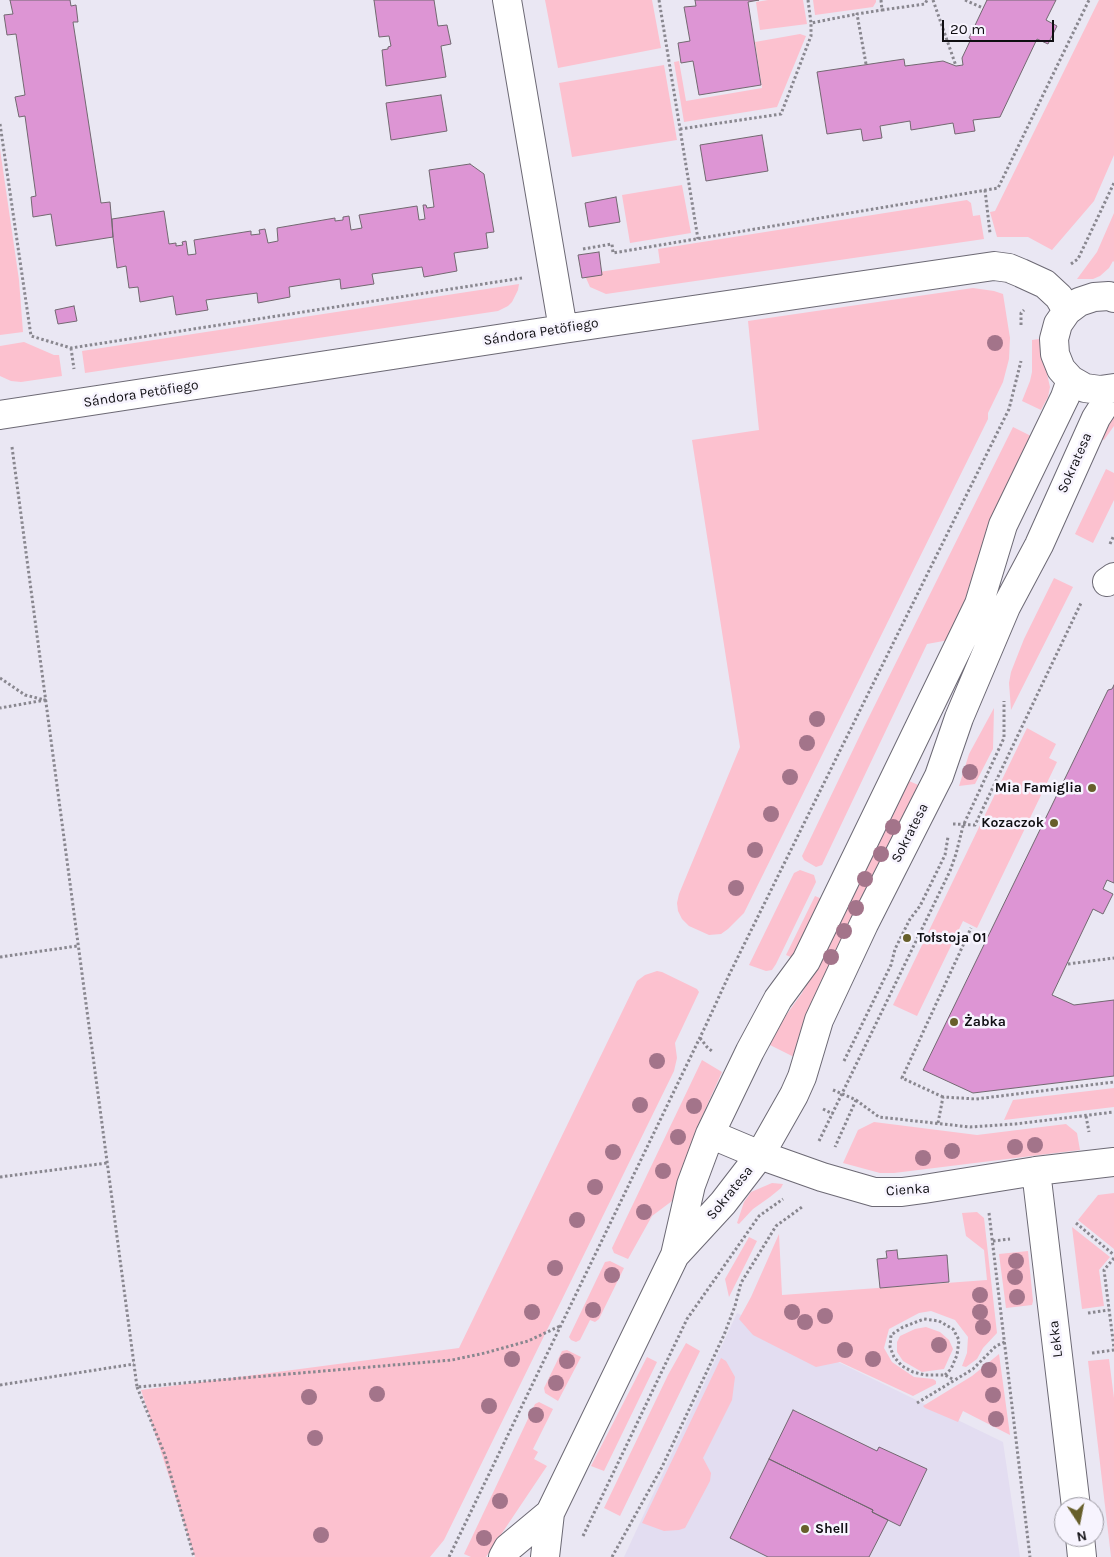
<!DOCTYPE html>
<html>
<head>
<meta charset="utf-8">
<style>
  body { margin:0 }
  #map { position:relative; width:1114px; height:1557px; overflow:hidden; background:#eae7f3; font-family:Karla,sans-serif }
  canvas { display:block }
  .north { position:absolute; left:1054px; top:1497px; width:50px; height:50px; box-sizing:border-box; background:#f7f4fe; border:1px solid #9a98a0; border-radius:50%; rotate:169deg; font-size:14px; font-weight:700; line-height:20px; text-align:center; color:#0f0e12 }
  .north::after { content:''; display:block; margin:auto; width:18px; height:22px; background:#675f2b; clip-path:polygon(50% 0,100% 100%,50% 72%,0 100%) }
  .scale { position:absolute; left:942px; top:20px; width:112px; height:22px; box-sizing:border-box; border:2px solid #0f0e12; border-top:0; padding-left:6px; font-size:15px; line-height:18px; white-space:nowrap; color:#0f0e12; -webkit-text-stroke:4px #f7f4fe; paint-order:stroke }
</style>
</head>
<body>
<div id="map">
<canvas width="1114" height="1557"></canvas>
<div class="north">N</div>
<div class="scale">20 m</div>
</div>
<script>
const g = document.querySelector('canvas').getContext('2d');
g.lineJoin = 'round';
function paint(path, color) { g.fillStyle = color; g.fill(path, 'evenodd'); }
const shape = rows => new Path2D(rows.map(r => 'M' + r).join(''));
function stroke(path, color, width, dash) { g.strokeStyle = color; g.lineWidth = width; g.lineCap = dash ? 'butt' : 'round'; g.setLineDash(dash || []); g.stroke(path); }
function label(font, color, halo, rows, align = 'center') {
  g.font = font + ' Karla,sans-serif'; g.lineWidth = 5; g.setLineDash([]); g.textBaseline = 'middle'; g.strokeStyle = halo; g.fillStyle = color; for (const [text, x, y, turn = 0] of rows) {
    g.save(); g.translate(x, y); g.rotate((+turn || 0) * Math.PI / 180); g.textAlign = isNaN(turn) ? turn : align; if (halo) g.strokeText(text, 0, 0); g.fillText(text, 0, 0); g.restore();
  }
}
paint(shape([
  [737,1313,1003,1442,1020,1557,624,1557]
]), '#e3ddf1');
paint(shape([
  [545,0,652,0,661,48,558,68],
  [768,0,803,0,807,24,760,30,756,2],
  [813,0,876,0,876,2,873,7,815,15],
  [1099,0,1114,0,1114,155,1094,201,1052,250,1028,237,997,237,990,212,995,211],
  [800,34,806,36,777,107,684,122,674,62,679,61,686,101,762,88,755,42],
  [664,65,677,140,572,157,559,83],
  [0,149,19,280,23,332,0,335],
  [682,185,691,233,630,243,622,195],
  [967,200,971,203,973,216,980,215,984,239,606,294,590,287,586,278,585,274,660,263,658,249],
  [1114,213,1114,262,1113,261,1109,268,1100,276,1093,279,1077,279,1097,252],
  [519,284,518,290,512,302,508,306,498,311,85,373,82,351],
  [973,288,994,291,1003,294,1010,338,1009,359,1003,382,988,413,988,419,744,913,728,929,721,934,709,935,689,926,682,919,678,911,677,903,679,894,740,747,692,440,759,430,748,321],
  [1039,339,1050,387,1048,397,1041,410,1022,401,1030,381,1032,372,1032,340],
  [24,342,54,355,59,355,62,376,21,382,11,381,0,376,0,346],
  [1114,415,1114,426,1104,440,1100,438],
  [1013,427,1031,436,987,532,960,615,949,640,927,644,822,865,816,867,804,860,802,856,863,729],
  [1106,469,1114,473,1114,500,1093,543,1075,534],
  [1054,578,1073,587,1011,710,1009,683,1011,672,1024,639],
  [994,708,993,749,975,784,959,786,969,754],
  [1027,728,1056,744,1049,758,1057,762,977,928,963,921,917,1016,893,1005],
  [909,781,923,787,794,1057,766,1043,802,993],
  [800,870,814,875,816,882,776,964,772,970,766,971,749,965,794,873],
  [815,896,822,899,793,958,786,955],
  [657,971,662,972,697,989,699,992,675,1043,677,1058,674,1071,444,1540,430,1557,195,1557,141,1390,459,1348,637,981,645,975],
  [702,1060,722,1072,695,1132,672,1201,652,1216,628,1259,614,1253,612,1248],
  [1114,1088,1114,1107,1004,1120,1013,1100],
  [874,1122,977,1135,1066,1124,1077,1133,1080,1150,894,1173,880,1173,843,1163,858,1130],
  [772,1183,783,1184,781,1188,770,1197,753,1209,739,1224,737,1223,744,1202,751,1192],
  [1114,1193,1114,1249,1078,1220,1098,1195],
  [977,1212,984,1218,997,1333,983,1348,977,1359,966,1367,962,1366,967,1353,968,1337,955,1320,931,1311,919,1313,889,1329,884,1348,892,1362,914,1377,933,1379,936,1381,936,1384,913,1396,840,1362,816,1367,753,1335,739,1319,751,1297,779,1234,782,1295,987,1280,984,1250,966,1236,962,1213],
  [1072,1227,1110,1257,1099,1270,1104,1306,1082,1309],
  [749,1237,757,1241,729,1297,725,1279],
  [1028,1251,1033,1301,1032,1305,1006,1308,999,1254],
  [610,1261,624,1268,599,1319,595,1322,590,1320,580,1340,576,1342,571,1340,569,1337,605,1262],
  [926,1327,940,1332,949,1340,953,1349,944,1369,922,1372,903,1361,897,1352,897,1342,900,1336,915,1329],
  [686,1343,700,1351,620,1516,604,1508,668,1375],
  [567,1350,581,1357,558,1401,545,1393,544,1388,562,1351],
  [999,1354,1010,1435,963,1411,958,1422,925,1408,923,1406,972,1376],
  [647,1357,657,1362,604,1471,591,1466],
  [721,1358,726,1361,735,1377,732,1400,703,1458,711,1473,710,1481,685,1528,679,1530,664,1531,642,1523],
  [1109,1359,1114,1398,1114,1557,1111,1557,1088,1361],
  [539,1402,553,1409,533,1449,538,1452,534,1459,547,1466,486,1557,471,1557,464,1554,535,1404]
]), '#fcc1cf');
const building = shape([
  [10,0,70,0,71,6,76,5,78,22,73,22,101,203,110,202,113,237,56,246,51,214,33,217,31,197,36,196,25,116,19,117,15,97,25,95,16,34,7,35,4,15,13,14,10,0],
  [374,0,434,0,438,26,447,25,451,44,441,46,446,77,386,86,382,50,388,49,388,47,391,46,389,36,379,37,374,0],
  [695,0,759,0,748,2,761,85,699,95,693,61,681,63,678,43,690,41,684,7,696,6,695,0],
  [987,0,1056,0,1046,20,1057,26,1048,44,1037,39,1000,117,973,120,975,131,955,134,953,123,911,130,910,121,880,126,882,138,863,141,861,129,827,134,817,72,904,59,905,66,943,61,956,66,963,65,962,58,971,39,969,38,987,0],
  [441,95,447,131,391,140,386,103,441,95],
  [762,135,768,171,706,181,700,145,762,135],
  [470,164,484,174,494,232,486,233,488,248,454,253,457,271,424,277,422,267,372,274,374,284,341,289,340,279,289,287,290,297,258,303,257,293,206,300,208,310,176,315,173,296,140,302,138,287,129,288,126,266,117,268,113,237,112,219,164,211,169,244,176,243,176,246,183,245,182,242,186,241,188,255,196,254,194,240,251,231,251,235,260,234,259,230,265,229,268,243,278,241,277,228,335,218,335,221,343,220,343,217,349,216,351,230,362,228,359,215,417,206,419,220,425,219,423,205,426,205,427,208,434,207,429,170,470,164],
  [616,197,620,222,589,227,585,203,616,197],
  [599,252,602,275,582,278,578,255,599,252],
  [74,306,77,321,58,324,55,310,74,306],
  [1114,685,1114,883,1107,880,1103,889,1113,894,1103,914,1093,909,1052,995,1074,1005,1114,1000,1114,1076,973,1093,923,1070,1108,690,1112,689,1114,685],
  [897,1250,898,1259,947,1255,949,1282,880,1288,877,1259,887,1258,886,1251,897,1250],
  [793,1410,877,1451,879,1447,927,1469,900,1526,872,1512,873,1510,769,1459,793,1410],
  [769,1459,873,1510,872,1512,888,1520,869,1557,768,1557,730,1538,769,1459]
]);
paint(building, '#dd95d4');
stroke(building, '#726870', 1);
const minor = shape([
  [507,0,563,329],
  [1114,298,1109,296,1094,297,1079,302,1067,311,1058,324,1054,339,1055,354,1061,369,1071,380,1085,388,1100,390,1114,388],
  [0,415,563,329,994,266,1009,268,1021,273,1045,284,1059,297,1067,311],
  [1107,582,1114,577],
  [710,1134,760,1155,822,1177,874,1192,902,1192,924,1189,1036,1171,1114,1162],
  [1036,1171,1076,1507],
  [676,1254,723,1203,760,1155,794,1095,802,1077,819,1020,864,924,939,776,959,718,1006,607,1039,545,1096,418,1114,390],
  [1080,1537,1082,1557],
  [503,1557,508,1548,550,1513],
  [545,1557,550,1513,675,1255,691,1185,710,1134,750,1051,778,999,806,961,979,604,1003,525,1065,397,1071,380]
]);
stroke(minor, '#6c6974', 30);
stroke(shape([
  [659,0,698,239],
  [808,0,811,23,857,14],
  [881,0,882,10,925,4,927,0],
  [933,0,956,66],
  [965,0,983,8],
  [866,64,857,14,882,10],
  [0,124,31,336,71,348,522,278],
  [680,129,781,114,811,36,811,23],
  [985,190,990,233],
  [583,249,612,244,613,253,998,188,1089,0],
  [1071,264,1078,259,1114,183],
  [1021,325,1021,313,1024,310],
  [71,348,74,369],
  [12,447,137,1387,452,1360,485,1353,528,1341,560,1326],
  [1110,544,1114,535],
  [0,678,25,695,45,700,0,708],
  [953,824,975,825,1081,603],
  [0,957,77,946],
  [1068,964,1114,958],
  [700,1038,707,1047,713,1052],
  [844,1061,891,965,895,949,910,919,920,906,945,855,948,837],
  [833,1090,856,1100,835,1147],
  [943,1097,902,1078,971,928],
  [856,1100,879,1117,970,1127,1015,1124,1114,1112],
  [823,1109,833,1114],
  [1086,1116,1089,1132],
  [938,1123,943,1097,976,1099,1114,1082],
  [819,1141,950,871,956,854,963,826,1004,738,1004,701],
  [0,1177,107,1163],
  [989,1213,1030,1557],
  [1076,1223,1114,1255],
  [993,1241,1010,1239],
  [1114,1258,1104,1270,1114,1348],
  [1088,1313,1109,1310],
  [1092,1353,1114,1350],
  [945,1375,951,1369,957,1355,959,1340,953,1329,939,1321,924,1319,903,1327,891,1335,890,1347,894,1357,902,1366,913,1372,925,1375,945,1375,954,1380],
  [0,1385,134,1364],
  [137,1387,165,1455,194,1557],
  [917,1403,973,1369,996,1346,1005,1342],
  [583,1536,687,1319,759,1216,783,1199],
  [449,1557,706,1025,729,975,1009,409,1021,361],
  [612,1557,662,1467,724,1335,735,1306,741,1283,776,1226,802,1207]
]), '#89878f', 3, [2.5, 2.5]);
stroke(minor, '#fff', 28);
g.fillStyle = '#a3748a';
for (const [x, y] of [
  [995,343],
  [817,719],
  [807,743],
  [970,772],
  [790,777],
  [771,814],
  [893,827],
  [755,850],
  [881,854],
  [865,879],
  [736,888],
  [856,908],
  [844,931],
  [831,957],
  [657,1061],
  [640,1105],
  [694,1106],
  [678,1137],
  [1035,1145],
  [1015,1147],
  [952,1151],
  [613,1152],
  [923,1158],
  [663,1171],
  [595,1187],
  [644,1212],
  [577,1220],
  [1016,1261],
  [555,1268],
  [612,1275],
  [1015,1277],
  [980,1295],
  [1017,1297],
  [593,1310],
  [532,1312],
  [792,1312],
  [980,1312],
  [825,1316],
  [805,1322],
  [983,1327],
  [939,1345],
  [845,1350],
  [512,1359],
  [873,1359],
  [567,1361],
  [989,1370],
  [556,1383],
  [377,1394],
  [993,1395],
  [309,1397],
  [489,1406],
  [536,1415],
  [996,1419],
  [315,1438],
  [500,1501],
  [321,1535],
  [484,1538]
]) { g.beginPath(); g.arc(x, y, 8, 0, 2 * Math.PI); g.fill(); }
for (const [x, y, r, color] of [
  [1092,788,5,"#675f2b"],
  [1054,823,5,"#675f2b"],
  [907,938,5,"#675f2b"],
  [954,1022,5,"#675f2b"],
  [805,1529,5,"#675f2b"]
]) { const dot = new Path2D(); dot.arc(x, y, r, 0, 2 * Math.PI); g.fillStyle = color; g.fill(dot); stroke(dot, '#f7f4fe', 2); }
label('14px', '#0f0e12', '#f7f4fe', [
  ["Sándora Petöfiego",541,332,-9],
  ["Sándora Petöfiego",141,394,-9],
  ["Sokratesa",1075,463,-66],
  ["Sokratesa",910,833,-63],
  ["Cienka",908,1190,-4],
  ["Sokratesa",730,1193,-51],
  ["Lekka",1056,1339,-97]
]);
label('bold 14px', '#0f0e12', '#f7f4fe', [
  ["Mia Famiglia",1082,788,"right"],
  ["Kozaczok",1044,823,"right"],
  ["Tołstoja 01",917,938],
  ["Żabka",964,1022],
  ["Shell",815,1529]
], 'left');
</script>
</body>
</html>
